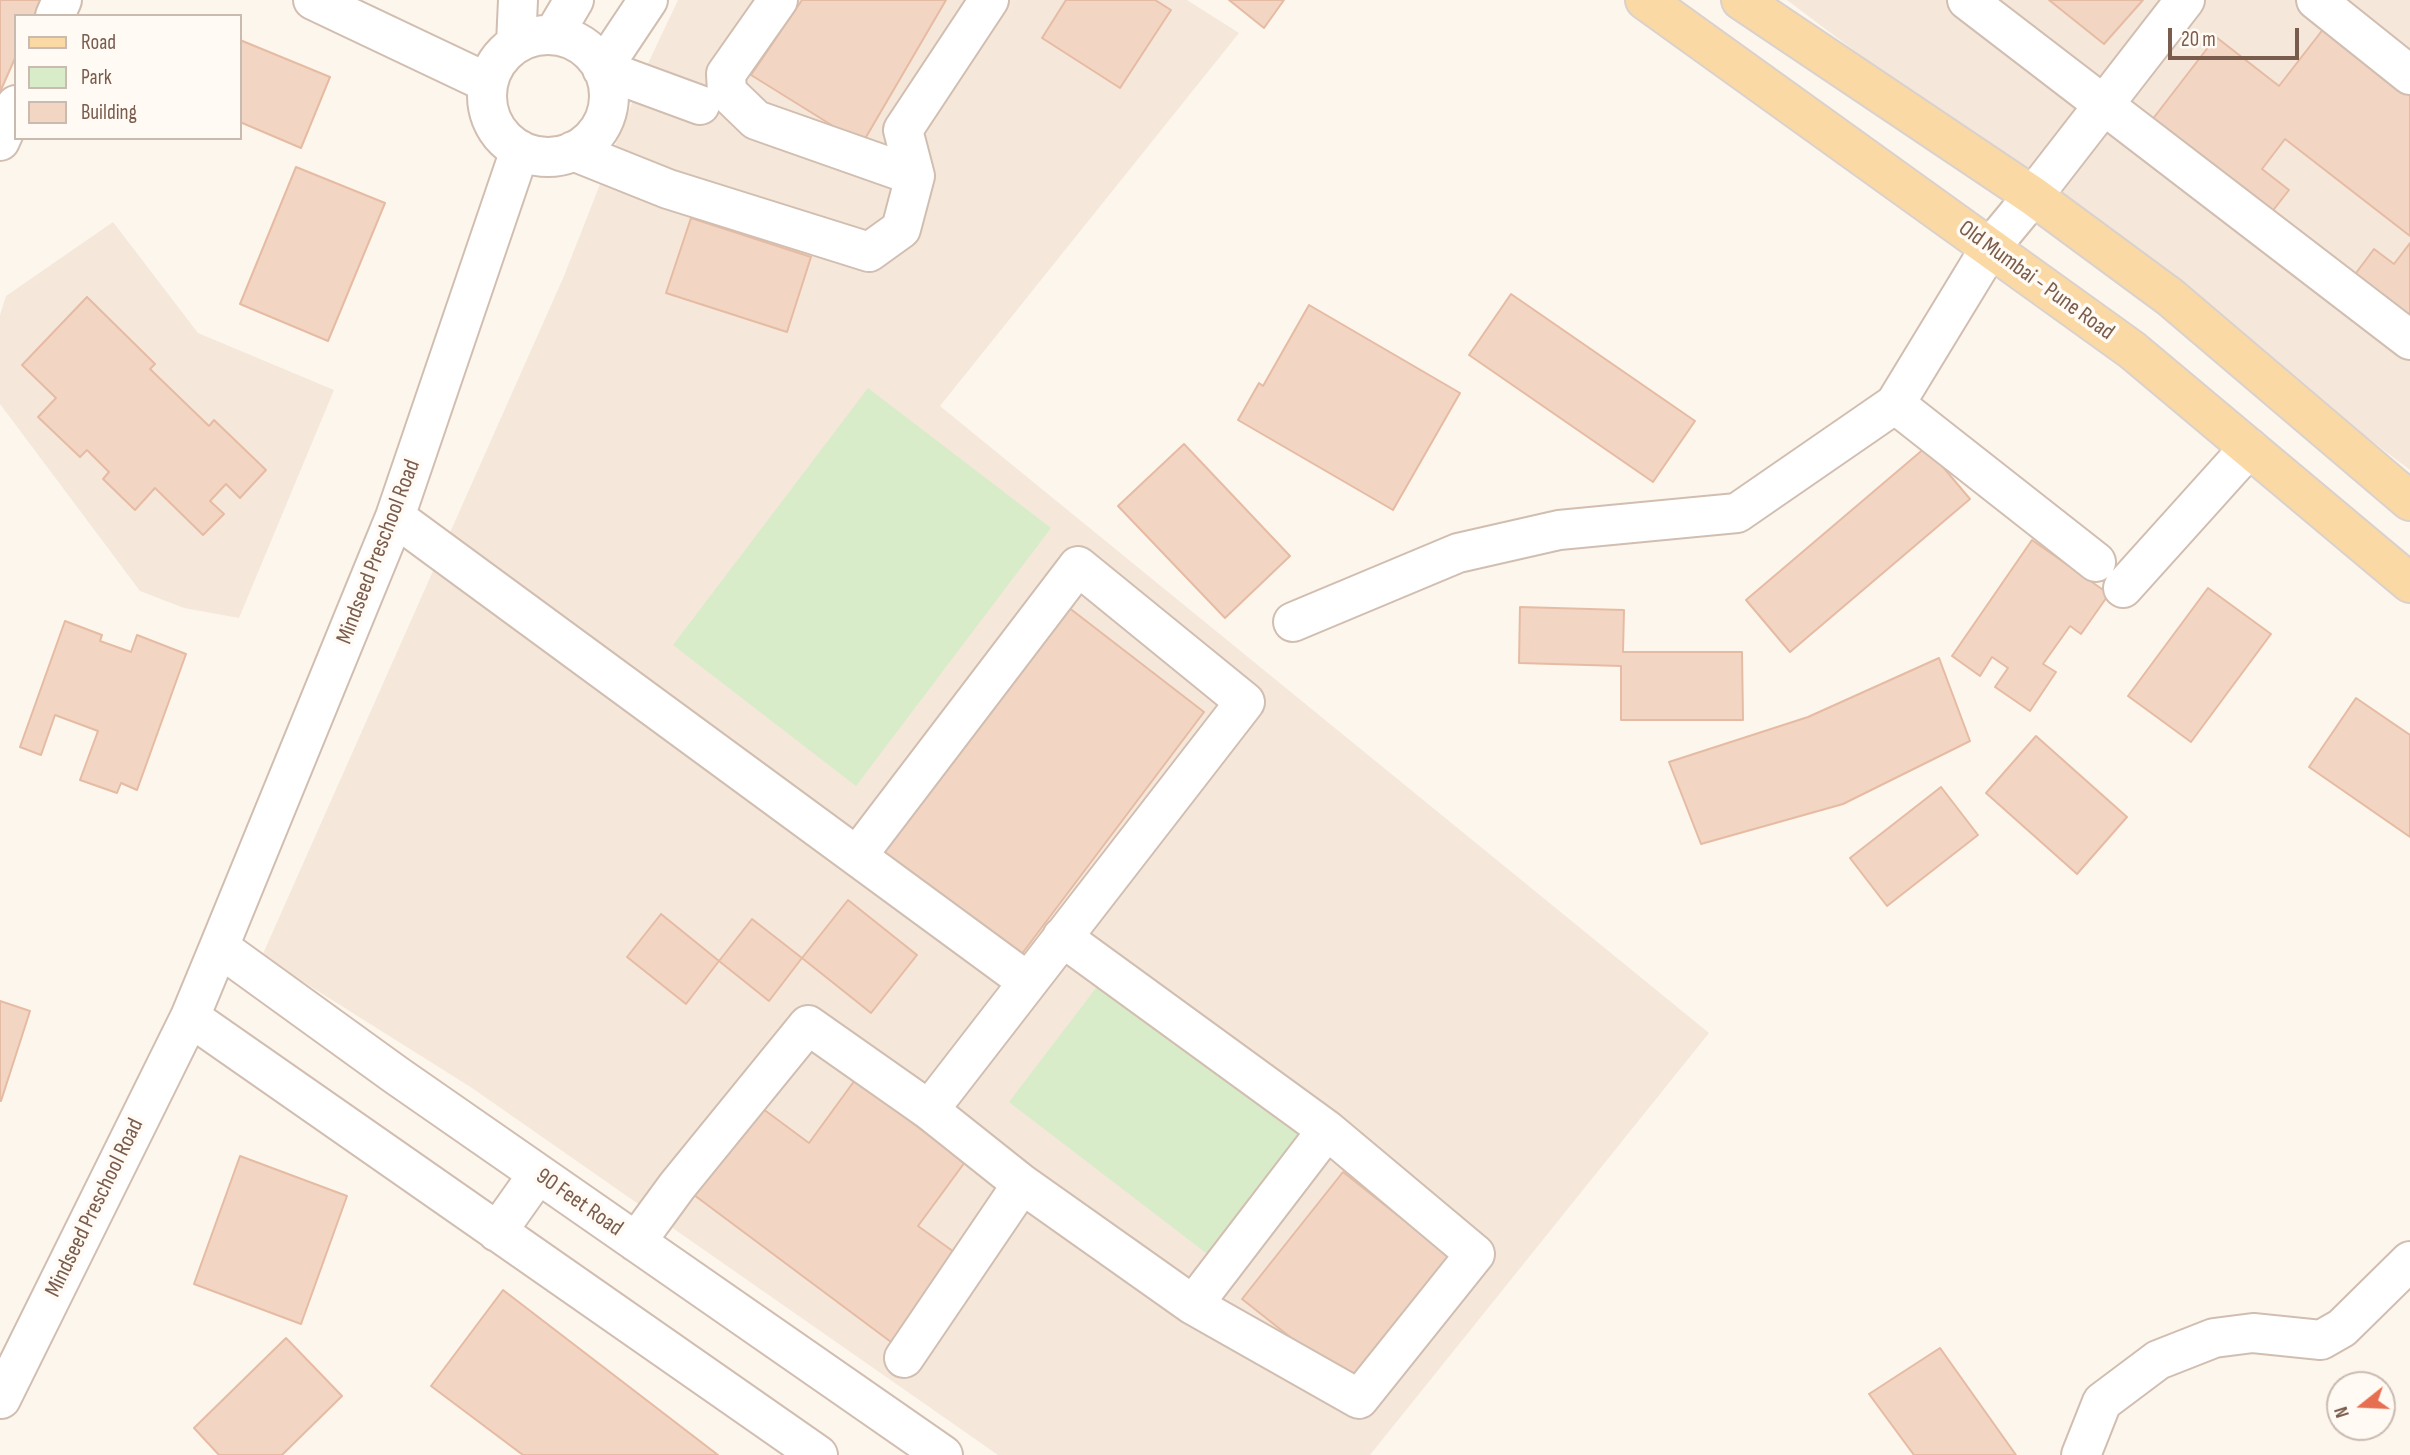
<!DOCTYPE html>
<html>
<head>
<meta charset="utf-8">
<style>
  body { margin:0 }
  #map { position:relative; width:2410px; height:1455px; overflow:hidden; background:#fdf6ec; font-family:"Sofia Sans Condensed",sans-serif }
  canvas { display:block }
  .legend { position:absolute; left:14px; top:14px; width:228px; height:126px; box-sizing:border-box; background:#fffaf3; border:2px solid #cabbb1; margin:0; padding:9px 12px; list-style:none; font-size:21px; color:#7a5c4d }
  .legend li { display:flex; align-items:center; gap:14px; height:35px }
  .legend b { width:35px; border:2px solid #cabbb1 }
  .north { position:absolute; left:2326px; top:1371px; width:70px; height:70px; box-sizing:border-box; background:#fffaf3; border:2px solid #cabbb1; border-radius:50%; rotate:252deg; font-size:19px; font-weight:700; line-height:28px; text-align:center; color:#7a5c4d }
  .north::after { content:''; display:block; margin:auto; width:24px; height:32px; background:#e76f51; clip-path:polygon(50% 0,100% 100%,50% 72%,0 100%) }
  .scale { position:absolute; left:2168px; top:28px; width:131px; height:32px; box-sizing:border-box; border:4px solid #7a5c4d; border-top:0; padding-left:9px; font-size:21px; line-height:24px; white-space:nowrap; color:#7a5c4d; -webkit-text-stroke:5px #fffaf3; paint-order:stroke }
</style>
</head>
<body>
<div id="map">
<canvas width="2410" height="1455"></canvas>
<ul class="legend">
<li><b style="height:9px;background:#fbd9a5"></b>Road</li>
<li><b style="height:19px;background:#d8ecc9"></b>Park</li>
<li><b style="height:19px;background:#f3d5c3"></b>Building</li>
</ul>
<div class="north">N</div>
<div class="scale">20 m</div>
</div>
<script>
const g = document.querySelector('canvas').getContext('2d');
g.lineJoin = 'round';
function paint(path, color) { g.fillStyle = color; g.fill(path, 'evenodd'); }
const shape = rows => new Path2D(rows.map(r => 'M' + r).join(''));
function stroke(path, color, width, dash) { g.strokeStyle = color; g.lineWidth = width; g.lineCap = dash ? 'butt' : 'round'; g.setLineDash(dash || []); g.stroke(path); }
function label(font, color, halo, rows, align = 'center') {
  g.font = font + ' "Sofia Sans Condensed",sans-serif'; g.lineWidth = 7; g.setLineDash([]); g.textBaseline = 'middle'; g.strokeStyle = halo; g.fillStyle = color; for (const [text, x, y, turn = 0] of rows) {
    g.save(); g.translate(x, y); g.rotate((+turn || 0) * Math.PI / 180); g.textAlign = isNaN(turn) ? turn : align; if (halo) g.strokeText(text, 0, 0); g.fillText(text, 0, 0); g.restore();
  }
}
paint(shape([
  [678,0,1187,0,1239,33,940,406,1709,1033,1370,1455,998,1455,472,1088,262,956,564,276,644,72],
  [1787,0,2410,0,2410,470],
  [113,222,198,333,334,390,239,618,184,608,140,591,0,404,0,315,6,296]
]), '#f5e8da');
paint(shape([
  [868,388,1051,528,856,786,673,645],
  [1109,971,1310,1124,1210,1256,1009,1102]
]), '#d8ecc9');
const building = shape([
  [0,0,41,0,34,16,16,16,16,56,0,92,0,0],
  [802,0,946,0,862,144,751,75,802,0],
  [1066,0,1155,0,1171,10,1120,88,1042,38,1066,0],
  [1229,0,1284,0,1264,28,1229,0],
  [2049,0,2143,0,2104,44,2049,0],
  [2324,28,2410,95,2410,236,2285,139,2262,169,2289,190,2271,213,2152,120,2216,37,2279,86,2324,28],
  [240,40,330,77,301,148,240,122,240,40],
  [296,167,385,203,328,341,240,304,296,167],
  [691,218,811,257,787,332,666,293,691,218],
  [2410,243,2410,320,2353,277,2374,249,2394,264,2410,243],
  [1511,294,1695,421,1653,482,1469,355,1511,294],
  [87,297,155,364,150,369,209,426,214,420,266,470,240,498,226,484,210,501,224,514,203,535,155,488,135,510,103,479,109,472,87,450,80,457,38,417,56,398,22,365,87,297],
  [1309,305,1460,393,1393,510,1238,420,1259,383,1263,386,1309,305],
  [1184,444,1290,556,1225,618,1118,506,1184,444],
  [1926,447,1970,499,1790,652,1746,600,1926,447],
  [2032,540,2109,594,2081,634,2070,626,2043,664,2056,672,2030,711,1995,687,2008,668,1992,657,1980,676,1952,656,2032,540],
  [2208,588,2271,634,2191,742,2128,696,2208,588],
  [1068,607,1204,712,1018,959,881,854,1068,607],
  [1520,607,1624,610,1623,652,1742,652,1743,720,1621,720,1621,666,1519,663,1520,607],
  [65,621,102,635,100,641,131,652,137,635,186,654,137,790,121,783,117,793,80,780,98,731,55,715,41,755,20,747,65,621],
  [1939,658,1970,741,1843,804,1701,844,1669,762,1808,717,1939,658],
  [2356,698,2410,735,2410,837,2309,767,2356,698],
  [2036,736,2127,817,2077,874,1986,793,2036,736],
  [1941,787,1978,835,1887,906,1850,858,1941,787],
  [848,900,917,955,871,1013,802,958,848,900],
  [661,914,719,961,686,1004,627,957,661,914],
  [752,919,802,958,769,1001,719,961,752,919],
  [0,1001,30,1011,1,1101,0,1101,0,1001],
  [855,1080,965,1162,918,1226,961,1257,895,1345,686,1189,751,1100,809,1143,855,1080],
  [240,1156,347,1196,301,1324,194,1284,240,1156],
  [1343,1172,1453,1259,1352,1386,1242,1299,1343,1172],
  [503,1290,718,1455,523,1455,431,1386,503,1290],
  [286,1338,342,1396,282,1455,219,1455,194,1428,286,1338],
  [1940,1348,2016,1455,1914,1455,1869,1394,1940,1348]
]);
paint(building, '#f3d5c3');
stroke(building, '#e6bba3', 2);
const minor = shape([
  [313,0,488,83],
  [648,0,602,69,700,105],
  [778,0,726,74,727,92,756,120,915,176],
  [1967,0,2410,340],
  [2316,0,2410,75],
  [55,16,62,0],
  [554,34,574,0],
  '487 96a61 61 0 1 1 122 0a61 61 0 1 1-122 0Z',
  [516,44,518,0],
  [0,141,16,105],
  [573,151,668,189,869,252,901,229,915,176,903,130,989,0],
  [1895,404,2096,562],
  [395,517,1028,982],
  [2123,588,2249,448],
  [1293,622,1458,553,1559,530,1737,513,1895,404,1990,248,2033,196,2185,0],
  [857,856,1078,566,1245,702,929,1110,1022,1184,1193,1305,1359,1399,1475,1254,1327,1130,1193,1305],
  [1062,937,1327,1130],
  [219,947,396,1075,943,1455],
  [190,1017,818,1455],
  [497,1232,538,1174],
  [636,1242,677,1186,808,1025,929,1110],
  [904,1358,1022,1184],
  [1,1399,190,1017,219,947,395,517,520,150],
  [2081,1455,2102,1402,2158,1360,2214,1338,2253,1333,2321,1340,2342,1328,2410,1261]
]);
const major = shape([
  [1645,0,2132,350,2410,583],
  [1741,0,2033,196,2170,297,2410,501]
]);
stroke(minor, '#d1beb0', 42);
stroke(major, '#dad1cd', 42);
stroke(minor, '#fff', 38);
stroke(major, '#fbd9a5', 38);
label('23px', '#7a5c4d', '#fffaf3', [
  ["Old Mumbai - Pune Road",2036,281,36],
  ["Mindseed Preschool Road",379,552,-69],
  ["90 Feet Road",579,1203,35],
  ["Mindseed Preschool Road",95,1208,-64]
]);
</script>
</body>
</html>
